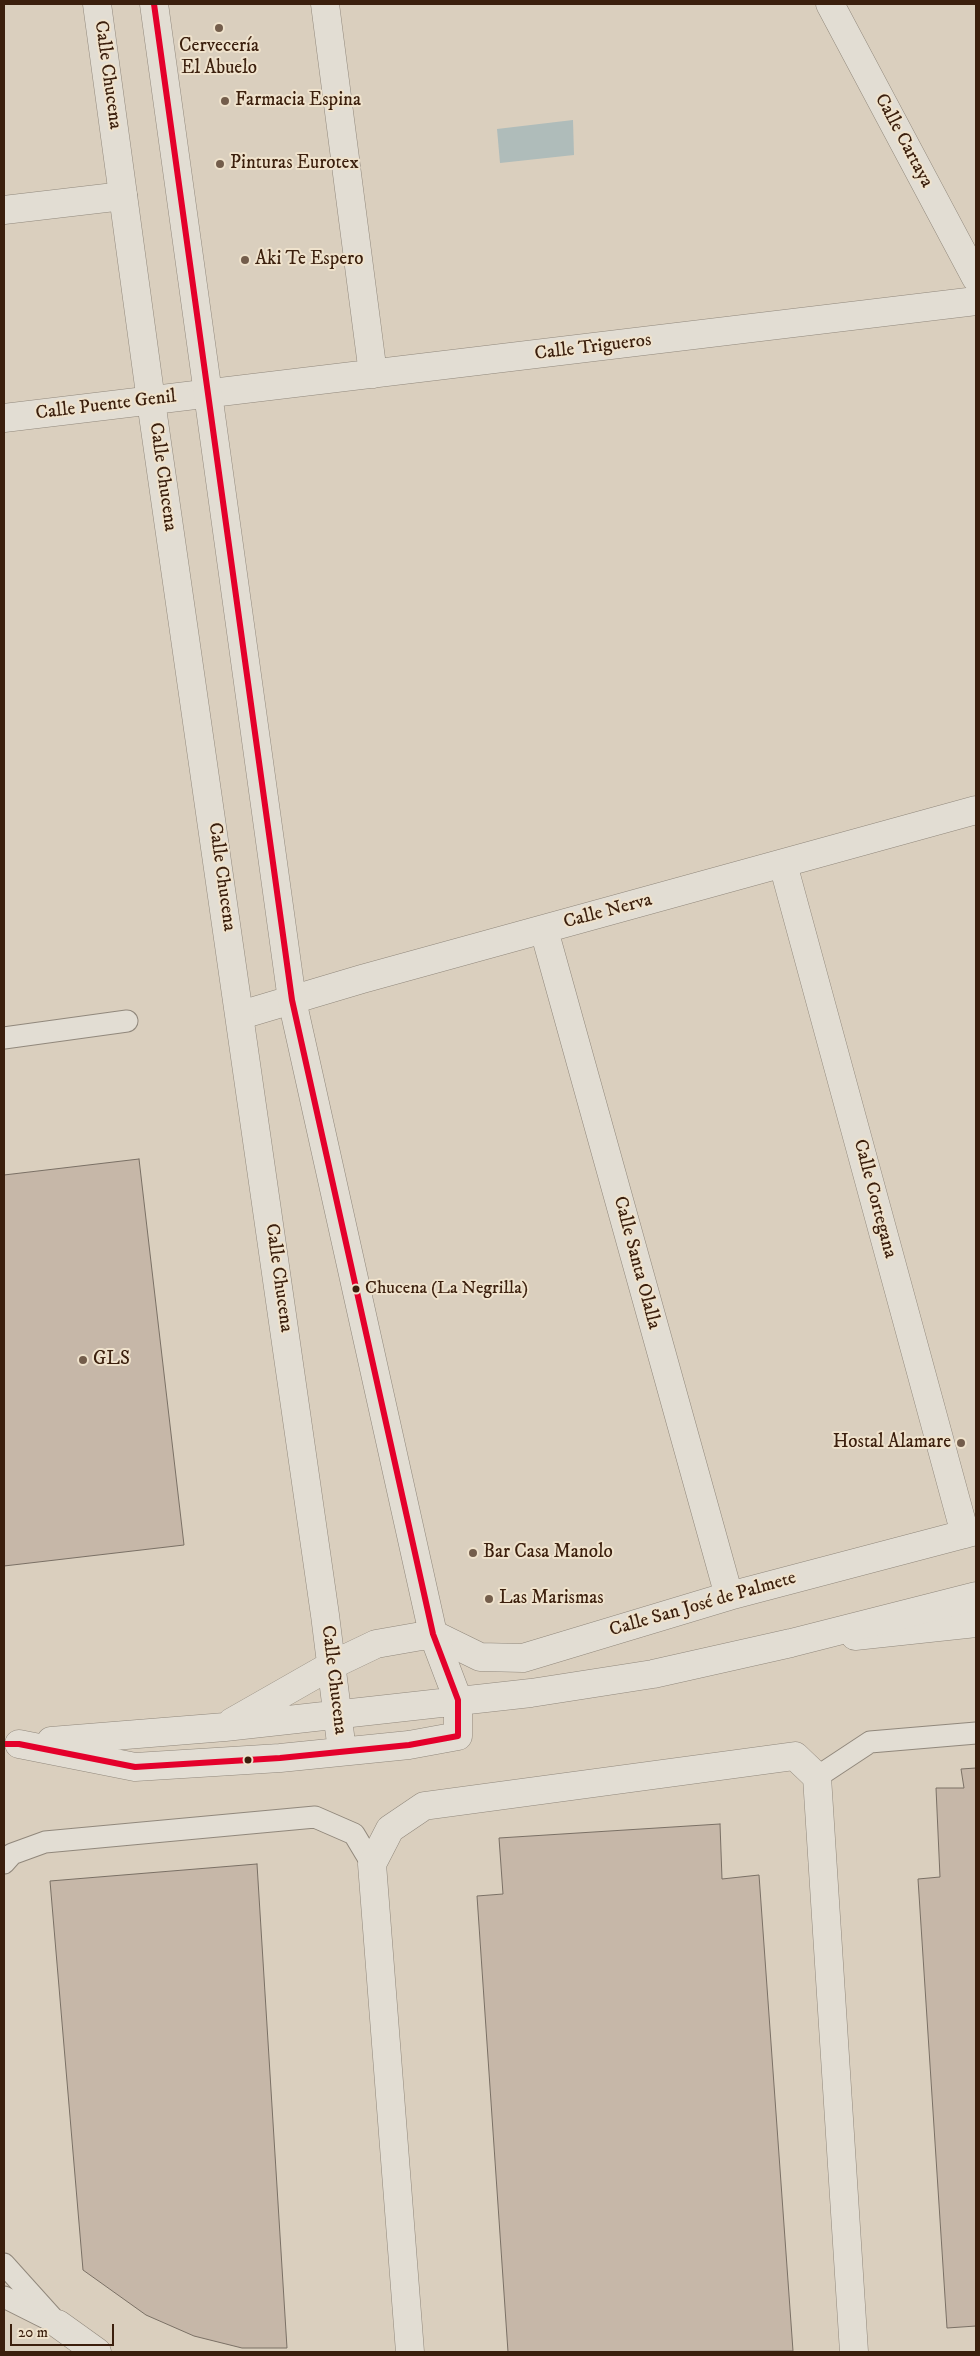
<!DOCTYPE html>
<html>
<head>
<meta charset="utf-8">
<style>
  body { margin:0 }
  #map { position:relative; width:980px; height:2356px; overflow:hidden; background:#dacfbe; font-family:"IM FELL DW Pica",serif }
  canvas { display:block }
  .frame { position:absolute; inset:0; border:5px solid #3b1f0d; pointer-events:none }
  .scale { position:absolute; left:10px; top:2324px; width:104px; height:22px; box-sizing:border-box; border:2px solid #3b1f0d; border-top:0; padding-left:6px; font-size:15px; line-height:18px; white-space:nowrap; color:#3b1f0d; -webkit-text-stroke:4px #efe2cc; paint-order:stroke }
</style>
</head>
<body>
<div id="map">
<canvas width="980" height="2356"></canvas>
<div class="frame"></div>
<div class="scale">20 m</div>
</div>
<script>
const g = document.querySelector('canvas').getContext('2d');
g.lineJoin = 'round';
function paint(path, color) { g.fillStyle = color; g.fill(path, 'evenodd'); }
const shape = rows => new Path2D(rows.map(r => 'M' + r).join(''));
function stroke(path, color, width, dash) { g.strokeStyle = color; g.lineWidth = width; g.lineCap = dash ? 'butt' : 'round'; g.setLineDash(dash || []); g.stroke(path); }
function label(font, color, halo, rows, align = 'center') {
  g.font = font + ' "IM FELL DW Pica",serif'; g.lineWidth = 4; g.setLineDash([]); g.textBaseline = 'middle'; g.strokeStyle = halo; g.fillStyle = color; for (const [text, x, y, turn = 0] of rows) {
    g.save(); g.translate(x, y); g.rotate((+turn || 0) * Math.PI / 180); g.textAlign = isNaN(turn) ? turn : align; if (halo) g.strokeText(text, 0, 0); g.fillText(text, 0, 0); g.restore();
  }
}
paint(shape([
  [573,120,574,155,500,163,497,129]
]), '#afbcba');
const building = shape([
  [139,1159,184,1545,4,1566,4,1175,139,1159],
  [976,1768,976,2326,947,2328,918,1879,940,1877,936,1788,964,1788,961,1769,976,1768],
  [720,1824,722,1879,759,1875,793,2351,508,2352,477,1896,503,1894,499,1838,720,1824],
  [257,1864,287,2348,242,2348,194,2336,146,2315,83,2270,50,1881,257,1864]
]);
paint(building, '#c6b7a8');
stroke(building, '#7a7065', 1);
const service = shape([
  [4,1038,127,1021],
  [817,1777,870,1742,976,1733],
  [4,1863,12,1854,45,1842,315,1817,354,1834,372,1864],
  [4,2264,58,2324],
  [4,2297,48,2319]
]);
const minor = shape([
  [325,4,373,374],
  [830,4,976,278],
  [4,210,123,196],
  [4,418,976,301],
  [783,864,965,1534],
  [544,930,729,1596],
  [241,1015,362,979,976,810],
  [433,1634,480,1657,523,1658,729,1596,976,1531],
  [855,1636,976,1623],
  [58,2324,97,2352],
  [410,2352,372,1864,390,1829,424,1806,795,1756,817,1777,854,2352]
]);
const tertiary = shape([
  [97,4,151,401,325,1615,342,1751],
  [232,1722,332,1665,376,1644,433,1634],
  [51,1741,225,1727,531,1693,653,1674,791,1643,976,1596],
  [19,1744,135,1767,280,1758,409,1745,458,1736,458,1700,433,1634,292,1000,154,4]
]);
stroke(service, '#91887c', 23);
stroke(minor, '#91887c', 29);
stroke(tertiary, '#91887c', 29);
stroke(service, '#e2ddd3', 21);
stroke(minor, '#e2ddd3', 28);
stroke(tertiary, '#e2ddd3', 28);
stroke(shape([
  [4,1744,19,1744,135,1767,280,1758,409,1745,458,1736,458,1700,433,1634,292,1000,154,4]
]), '#e4002b', 6);
for (const [x, y, r, color] of [
  [219,28,5,"#735d4b"],
  [225,101,5,"#735d4b"],
  [220,164,5,"#735d4b"],
  [245,260,5,"#735d4b"],
  [356,1289,4.5,"#3b1f0d"],
  [83,1360,5,"#735d4b"],
  [961,1443,5,"#735d4b"],
  [473,1553,5,"#735d4b"],
  [489,1599,5,"#735d4b"],
  [248,1760,4.5,"#3b1f0d"]
]) { const dot = new Path2D(); dot.arc(x, y, r, 0, 2 * Math.PI); g.fillStyle = color; g.fill(dot); stroke(dot, '#efe2cc', 2); }
label('18px', '#3b1f0d', '#efe2cc', [
  ["Chucena (La Negrilla)",365,1289]
], 'left');
label('19px', '#3b1f0d', '#efe2cc', [
  ["Cervecería",219,47,"center"],
  ["El Abuelo",219,69,"center"],
  ["Farmacia Espina",235,101],
  ["Pinturas Eurotex",230,164],
  ["Aki Te Espero",255,260],
  ["GLS",93,1360],
  ["Hostal Alamare",951,1443,"right"],
  ["Bar Casa Manolo",483,1553],
  ["Las Marismas",499,1599]
], 'left');
label('19px', '#3b1f0d', '#efe2cc', [
  ["Calle Chucena",107,75,82],
  ["Calle Cartaya",903,141,62],
  ["Calle Trigueros",593,348,-7],
  ["Calle Puente Genil",106,406,-7],
  ["Calle Chucena",162,477,82],
  ["Calle Chucena",221,877,82],
  ["Calle Nerva",608,912,-15],
  ["Calle Cortegana",874,1199,75],
  ["Calle Santa Olalla",636,1263,75],
  ["Calle Chucena",278,1278,82],
  ["Calle San José de Palmete",703,1605,-16],
  ["Calle Chucena",333,1680,83]
]);
</script>
</body>
</html>
